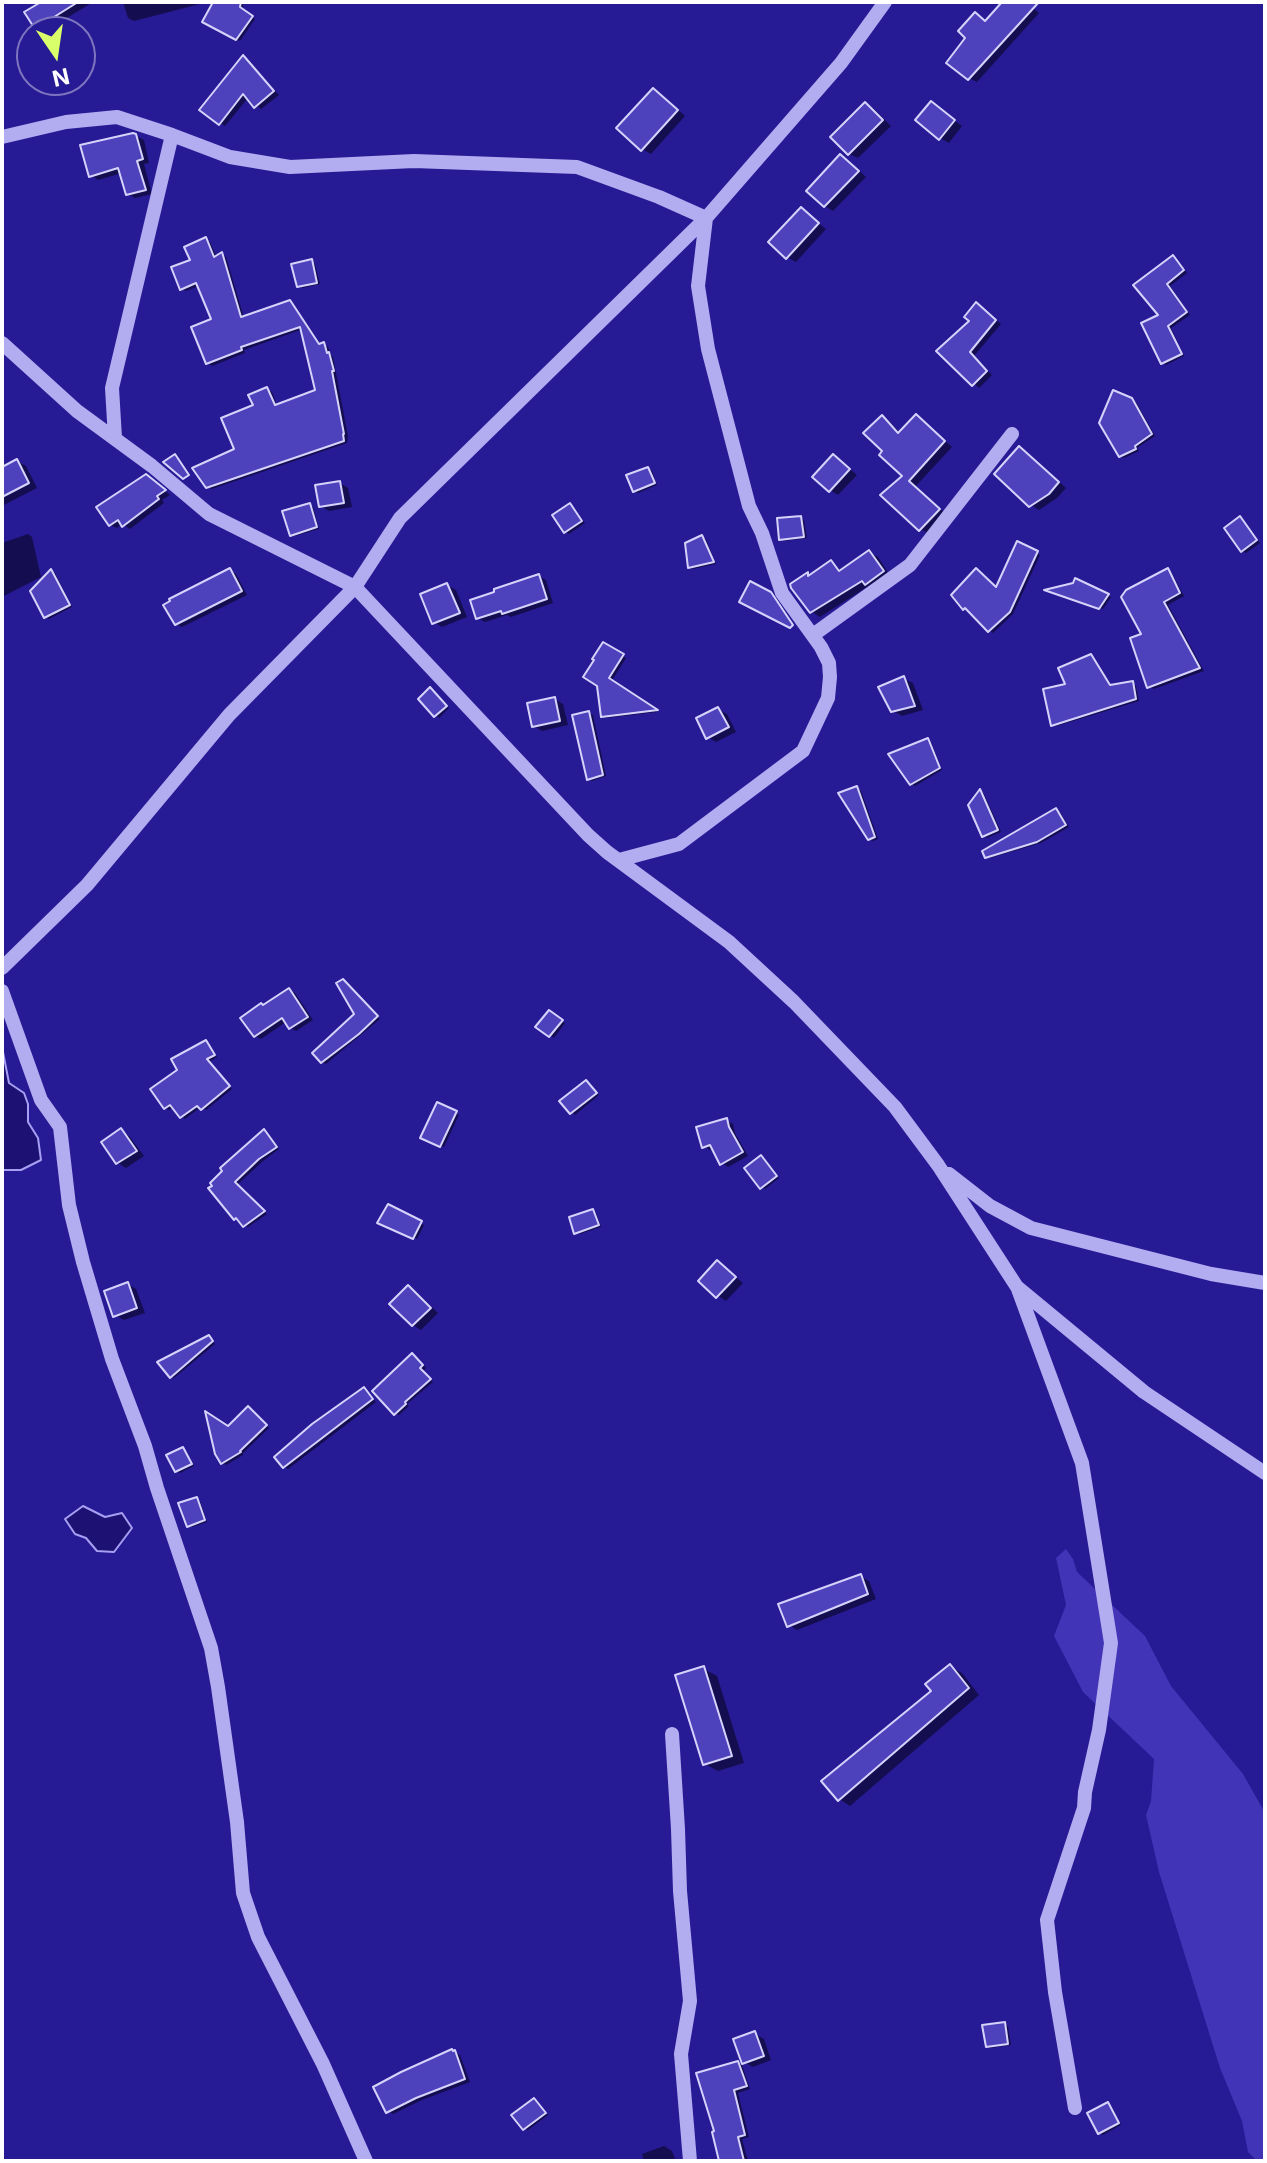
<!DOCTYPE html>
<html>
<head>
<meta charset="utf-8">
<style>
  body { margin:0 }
  #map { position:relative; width:1267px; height:2163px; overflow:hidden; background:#271a95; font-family:Inter,sans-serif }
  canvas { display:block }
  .frame { position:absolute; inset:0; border:4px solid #fff; pointer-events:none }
  .north { position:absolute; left:16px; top:16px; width:80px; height:80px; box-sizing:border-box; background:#271a95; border:2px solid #7d76bf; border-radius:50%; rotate:167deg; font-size:22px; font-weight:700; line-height:32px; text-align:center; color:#fff }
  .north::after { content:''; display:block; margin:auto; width:28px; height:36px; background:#d9ff6b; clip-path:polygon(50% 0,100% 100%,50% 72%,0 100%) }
</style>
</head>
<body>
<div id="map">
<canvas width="1267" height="2163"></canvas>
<div class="frame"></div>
<div class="north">N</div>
</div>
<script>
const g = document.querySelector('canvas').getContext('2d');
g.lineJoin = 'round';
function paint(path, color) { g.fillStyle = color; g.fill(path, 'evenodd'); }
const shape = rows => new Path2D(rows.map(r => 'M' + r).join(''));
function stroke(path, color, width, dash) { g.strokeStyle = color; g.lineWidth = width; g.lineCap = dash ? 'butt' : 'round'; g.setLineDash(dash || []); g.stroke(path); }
paint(shape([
  [1066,1549,1073,1559,1077,1572,1145,1636,1171,1686,1243,1774,1265,1813,1265,2161,1257,2161,1248,2152,1242,2121,1220,2068,1159,1872,1146,1815,1151,1801,1154,1759,1083,1692,1054,1636,1066,1605,1056,1558]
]), '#4134b6');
const water = shape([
  [2,1047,9,1083,24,1093,28,1104,28,1122,38,1138,41,1160,21,1170,2,1170,2,1047],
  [83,1506,105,1517,122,1513,132,1528,114,1552,97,1551,86,1538,75,1534,65,1519,83,1506]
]);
paint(water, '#1d1173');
stroke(water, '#a69ff2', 2);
paint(shape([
  [45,2,93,2,44,32,36,27],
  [123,2,200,2,200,4,134,21,128,18],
  [223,2,243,2,243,11,255,19,240,41,205,21],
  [1005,2,1026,2,1039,13,977,82,969,78,986,23],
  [243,58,249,61,279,95,261,109,248,98,225,126,220,123],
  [653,90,662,95,685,116,651,154,642,149],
  [932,103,962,126,949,143,940,138],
  [866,105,874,109,891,126,858,158,849,154],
  [136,136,144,140,149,163,144,164,152,194,135,198,128,194,122,173,98,180,91,175],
  [841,156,849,161,866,177,833,211,825,206],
  [802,210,826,229,796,262,787,257],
  [206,240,210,242,217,258,222,255,226,257,244,318,289,302,294,305,321,345,328,347,331,355,333,357,348,436,347,443,212,489,207,487,236,450,255,406,267,389,272,392,277,406,317,391,303,329,244,350,245,353,212,366,208,363,214,320,199,286,186,291,181,288,192,261],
  [1177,260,1187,273,1170,286,1190,315,1171,328,1184,356,1166,365,1162,363,1161,315,1136,286],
  [312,261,315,264,320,284,303,288,299,286],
  [982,308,1001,324,974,356,992,375,979,388,939,351,971,321],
  [1131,400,1136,402,1155,436,1137,448,1139,451,1124,458,1120,456],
  [882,418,890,422,901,434,924,421,952,447,915,487,946,514,928,533,920,529,905,476,884,451],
  [1019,448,1028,453,1066,488,1057,498,1039,510,1031,505],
  [834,456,857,475,838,495,830,490],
  [17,461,26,466,37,488,2,506,2,469],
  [648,469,652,471,657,485,638,493,634,491],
  [153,480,170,495,162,500,164,503,130,529,122,524,117,528,110,525],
  [340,483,348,488,352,507,329,511,321,506],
  [310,505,313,507,319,529,295,536,291,534],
  [570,505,585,523,569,534,566,532],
  [801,518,804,520,807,538,785,541,781,539],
  [1240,519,1260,543,1246,553,1242,551],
  [28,534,32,537,41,577,2,597,2,543],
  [702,537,706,539,716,564,693,569,690,567],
  [1018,544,1040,555,1013,614,993,633,964,608,998,589],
  [869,552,878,557,891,577,875,589,870,585,820,617,812,612,792,585,808,575,812,577,831,563,842,571],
  [230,570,236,574,247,595,182,627,176,624],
  [52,571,55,573,72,607,49,619,45,617],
  [1167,571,1172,574,1184,596,1168,605,1204,671,1154,689,1149,686,1144,635],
  [539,576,546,580,553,603,511,617,507,615,485,622,478,618,497,593],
  [1076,581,1111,597,1103,609,1050,590,1074,584],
  [447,585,456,590,467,617,442,627,434,622],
  [603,644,626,658,611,682,657,712,606,718,602,716],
  [1091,656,1094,658,1112,687,1132,683,1136,686,1139,701,1057,726,1053,724,1068,685],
  [904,679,913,683,923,710,902,716,893,711],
  [434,692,449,708,439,718,420,699],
  [555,699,563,704,568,725,542,731,534,726],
  [718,709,727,714,736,732,716,742,708,737],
  [589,713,593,715,606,776,592,781,588,779],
  [928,740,931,742,942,770,915,786,911,783],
  [857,788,861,791,878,839,873,841,869,839],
  [981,792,984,794,1001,832,987,838,984,836],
  [1056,810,1060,812,1069,827,1041,843,990,858,986,856],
  [346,983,380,1019,326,1064,322,1062,357,1014],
  [289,990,295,993,313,1020,296,1031,291,1028,286,1022,261,1039,255,1036,264,1007],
  [549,1012,565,1023,554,1038,538,1026],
  [206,1042,209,1044,217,1057,209,1062,232,1089,206,1110,201,1107,185,1119,174,1107,169,1110,166,1108,153,1090,179,1070],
  [586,1082,599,1095,575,1115,562,1102],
  [438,1104,459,1115,444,1147,422,1137],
  [726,1120,733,1124,735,1133,748,1156,728,1167,722,1163,714,1149,710,1150,704,1146],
  [121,1131,129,1136,144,1156,126,1168,118,1163],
  [264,1131,279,1149,263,1161,237,1185,267,1214,248,1227,235,1218,211,1189],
  [765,1160,779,1178,765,1189,762,1187],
  [388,1207,424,1225,417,1239,380,1222],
  [593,1211,596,1213,601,1227,580,1234,576,1232],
  [718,1262,743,1283,726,1301,718,1296],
  [128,1284,136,1289,145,1313,124,1320,115,1315],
  [409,1288,417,1293,438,1313,421,1330,413,1325],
  [209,1337,215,1344,174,1378,171,1376],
  [416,1357,426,1368,423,1371,433,1382,407,1404,409,1406,399,1415,395,1413],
  [364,1389,376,1402,288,1469,285,1467,277,1457],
  [252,1410,269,1428,243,1453,243,1455,226,1465,223,1463,228,1428],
  [183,1449,187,1452,194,1466,180,1473,176,1471],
  [197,1499,200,1501,207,1522,192,1527,188,1525],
  [860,1576,869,1581,876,1599,797,1630,789,1625],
  [950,1666,962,1673,979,1695,850,1806,839,1799,934,1691],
  [704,1669,717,1676,744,1763,718,1771,705,1764],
  [1004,2024,1008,2026,1011,2045,991,2048,987,2046],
  [755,2034,764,2039,771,2060,753,2067,744,2062],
  [455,2052,460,2055,470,2082,422,2100,393,2114,388,2111],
  [738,2063,742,2065,750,2089,738,2093,749,2137,742,2139,748,2161,722,2161],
  [534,2100,548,2115,528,2130,524,2128],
  [1108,2105,1112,2107,1121,2125,1103,2135,1099,2133],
  [664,2146,672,2151,676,2161,644,2161,642,2154]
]), '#0007');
const building = shape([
  [41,2,78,2,35,29,24,12,41,2],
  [213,2,241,2,240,7,253,16,236,40,202,22,213,2],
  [1002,2,1039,2,968,80,946,63,965,38,958,31,975,12,985,21,1002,2],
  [243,55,274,91,254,108,243,94,219,125,199,110,243,55],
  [653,88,678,110,641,151,616,128,653,88],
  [931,101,955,120,939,140,915,120,931,101],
  [865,102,883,120,848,155,830,137,865,102],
  [133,133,136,134,143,159,137,161,146,190,126,195,118,168,89,177,80,145,133,133],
  [840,154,859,171,824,207,806,191,840,154],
  [801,207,819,223,786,259,768,242,801,207],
  [206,237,214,257,222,252,241,317,290,300,319,344,324,342,327,353,329,352,334,371,332,371,344,434,343,434,344,441,206,488,192,468,234,449,221,418,253,405,248,395,267,387,275,405,315,390,300,327,241,347,242,350,206,364,191,327,211,319,196,283,180,290,171,267,190,260,184,247,206,237],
  [1173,255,1184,270,1167,284,1187,312,1168,326,1182,354,1161,364,1141,323,1158,315,1133,285,1173,255],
  [312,259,317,283,297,287,291,264,312,259],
  [976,302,996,320,970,352,987,371,972,386,936,351,969,321,964,317,976,302],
  [1113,390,1132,398,1152,434,1135,446,1136,449,1119,457,1099,423,1113,390],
  [916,414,945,441,909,481,940,509,919,531,880,495,902,476,879,455,882,451,863,433,882,415,898,433,916,414],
  [1019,446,1059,482,1049,494,1029,507,994,474,1019,446],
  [175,454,189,475,183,479,163,462,175,454],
  [833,454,850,469,829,492,812,477,833,454],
  [17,459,29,483,2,497,2,467,17,459],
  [648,467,655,483,633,492,626,475,648,467],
  [146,474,166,490,157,496,159,499,122,527,118,520,109,526,96,507,146,474],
  [340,481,344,503,319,507,315,485,340,481],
  [310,503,317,527,290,536,282,511,310,503],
  [570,503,582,521,564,533,552,515,570,503],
  [801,516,804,537,779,540,777,518,801,516],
  [1240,516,1257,540,1241,552,1224,528,1240,516],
  [702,535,714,562,688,568,685,543,702,535],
  [1017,541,1038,551,1010,612,988,632,965,608,963,610,951,595,976,568,996,587,1017,541],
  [869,550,884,571,865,585,862,581,810,613,791,588,790,584,808,572,808,576,831,560,839,571,869,550],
  [230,568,242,591,175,625,163,605,170,601,169,599,230,568],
  [1168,568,1180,593,1164,602,1200,668,1147,688,1130,638,1141,634,1121,597,1126,590,1168,568],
  [51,569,70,605,44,618,30,591,51,569],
  [539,574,547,599,502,614,501,611,476,619,470,600,494,592,494,589,539,574],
  [1075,578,1109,594,1099,609,1044,590,1073,583,1075,578],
  [750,581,771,592,793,625,790,628,739,602,750,581],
  [447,583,460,613,432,624,420,594,447,583],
  [603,642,624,654,609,678,658,710,601,717,597,686,583,677,594,660,592,659,603,642],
  [1091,654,1110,685,1133,681,1136,699,1051,726,1043,689,1065,684,1058,668,1091,654],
  [904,676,915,706,891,712,878,687,904,676],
  [430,687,447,706,434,717,418,699,430,687],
  [555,697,560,721,532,727,527,703,555,697],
  [718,707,729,727,706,739,696,718,718,707],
  [589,711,603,775,587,780,572,715,589,711],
  [928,738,940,768,910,785,888,754,928,738],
  [857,786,875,837,868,840,838,793,857,786],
  [980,789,998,830,982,837,968,805,980,789],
  [1056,808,1066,825,1037,842,985,858,982,851,1056,808],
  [343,979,378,1016,359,1034,321,1063,312,1053,354,1014,336,983,343,979],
  [289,988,308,1017,289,1029,282,1018,254,1037,240,1018,261,1003,263,1005,289,988],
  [549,1010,563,1020,549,1037,535,1027,549,1010],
  [206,1040,215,1055,207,1059,230,1086,201,1110,197,1106,180,1118,170,1105,164,1109,150,1089,177,1070,171,1059,206,1040],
  [586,1080,597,1093,570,1114,559,1101,586,1080],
  [437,1102,457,1111,440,1147,420,1138,437,1102],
  [727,1118,729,1127,743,1152,720,1165,710,1145,702,1148,696,1127,727,1118],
  [121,1128,137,1151,116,1164,101,1142,121,1128],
  [264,1129,277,1147,259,1159,235,1182,265,1211,243,1227,236,1218,234,1220,208,1188,212,1186,210,1183,222,1171,220,1168,264,1129],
  [761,1155,777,1176,760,1189,744,1168,761,1155],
  [388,1204,422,1221,413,1239,377,1223,388,1204],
  [593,1209,599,1225,574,1234,569,1217,593,1209],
  [717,1260,736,1277,716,1298,698,1281,717,1260],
  [128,1282,137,1308,113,1317,104,1291,128,1282],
  [408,1285,431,1308,412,1326,389,1304,408,1285],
  [209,1335,213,1341,170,1378,157,1362,209,1335],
  [412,1353,423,1365,420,1368,431,1379,405,1402,406,1404,394,1415,372,1391,412,1353],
  [364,1387,373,1399,283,1468,274,1457,312,1424,364,1387],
  [248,1406,267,1425,240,1451,241,1452,221,1464,215,1454,205,1411,228,1426,248,1406],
  [183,1447,192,1464,175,1472,166,1455,183,1447],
  [197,1497,205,1520,187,1527,178,1503,197,1497],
  [861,1574,868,1594,787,1627,778,1604,861,1574],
  [950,1664,969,1688,838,1801,821,1781,931,1691,925,1684,950,1664],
  [704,1666,732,1756,703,1765,675,1675,704,1666],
  [1005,2022,1008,2044,986,2047,982,2025,1005,2022],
  [755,2031,764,2056,742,2064,733,2039,755,2031],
  [452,2049,453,2051,455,2050,465,2079,416,2098,386,2113,373,2087,401,2072,452,2049],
  [738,2061,747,2086,734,2090,745,2135,738,2137,744,2161,719,2161,712,2132,714,2131,696,2073,738,2061],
  [534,2098,546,2113,523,2130,511,2115,534,2098],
  [1108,2102,1119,2123,1098,2134,1087,2113,1108,2102]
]);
paint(building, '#4e42bc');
stroke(building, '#d6d3fb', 2);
stroke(shape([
  [2,137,66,122,117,117,172,135,230,157,290,167,414,161,577,167,659,197,706,218,698,286,708,349,749,506,762,533,782,593,821,647,829,663,830,677,828,698,803,751,679,844,619,860],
  [2,343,77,411,152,466,209,514,355,587,588,835,607,852,729,942,794,1002,895,1107,938,1165,1017,1287,1144,1392,1265,1473],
  [115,438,112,388,172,135],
  [813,635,910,565,1012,434],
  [2,968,87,885,229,715,355,587,400,518,706,218,841,63,885,2],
  [2,991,41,1100,60,1127,69,1205,83,1262,112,1359,145,1446,157,1488,211,1648,218,1687,237,1822,243,1893,258,1937,323,2064,366,2161],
  [949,1174,990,1206,1031,1228,1211,1274,1265,1283],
  [1018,1289,1082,1463,1111,1643,1099,1730,1085,1792,1084,1808,1047,1920,1055,1992,1075,2108],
  [672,1734,678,1829,680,1891,690,2001,681,2054,690,2161]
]), '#b2acf0', 14);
</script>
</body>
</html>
